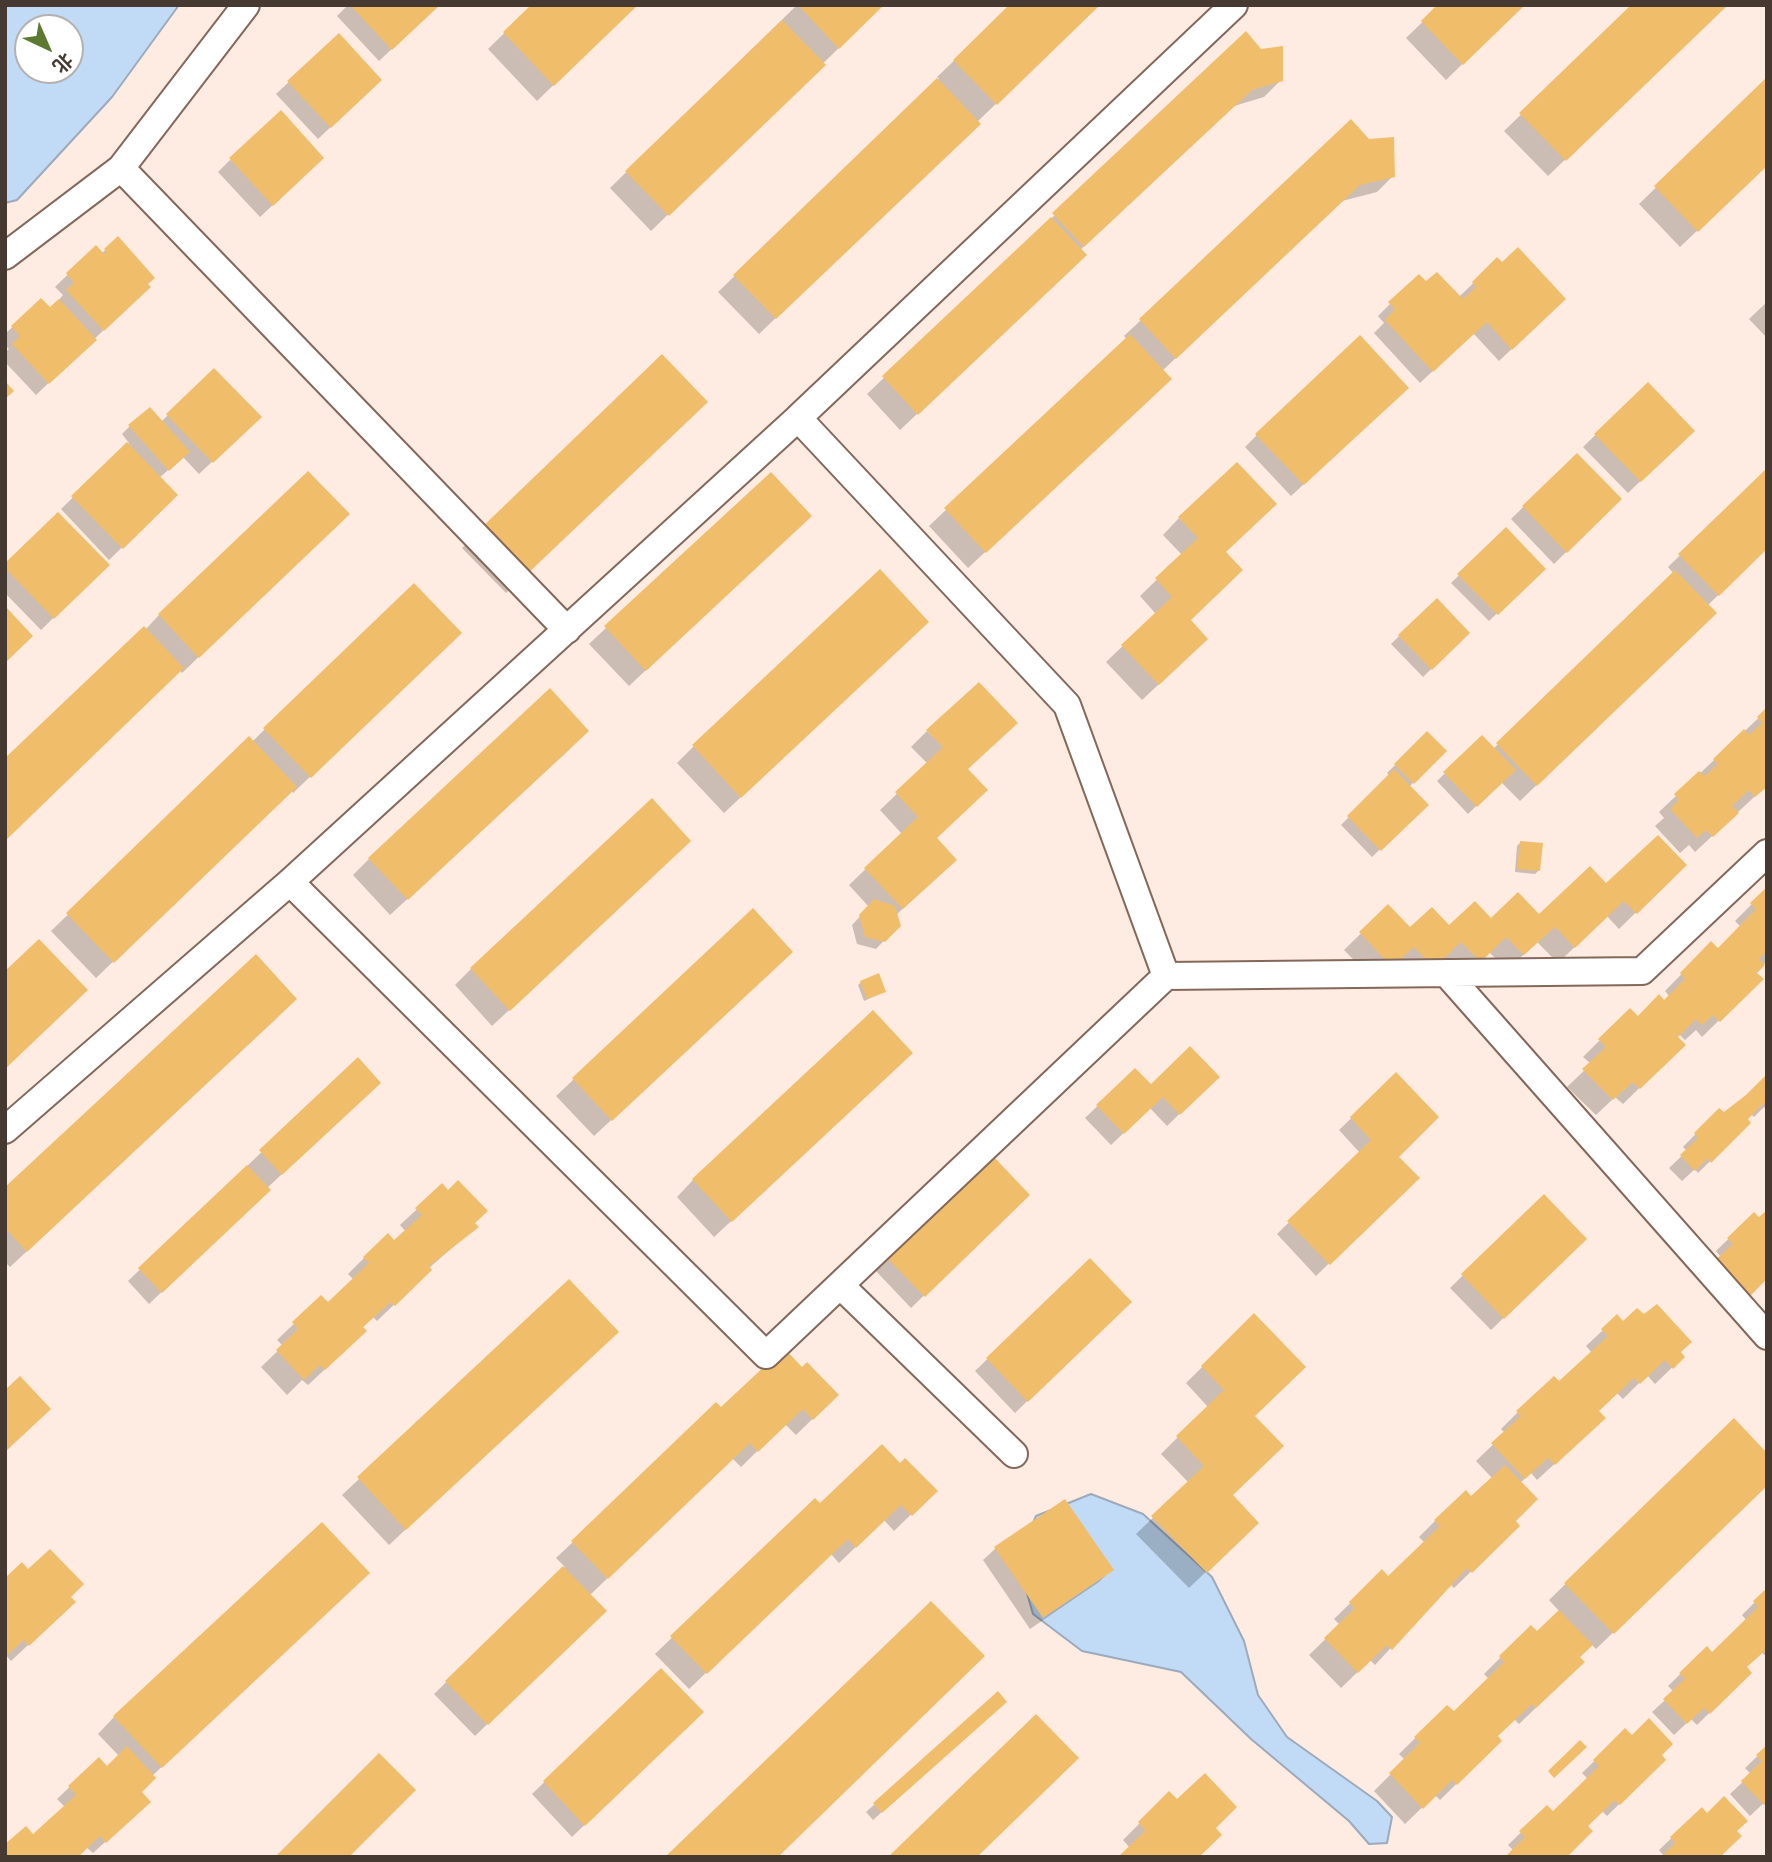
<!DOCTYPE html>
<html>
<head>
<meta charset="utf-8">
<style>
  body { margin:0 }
  #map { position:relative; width:1772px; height:1862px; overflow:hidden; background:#feebe1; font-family:"Fira Sans","Noto Sans SC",sans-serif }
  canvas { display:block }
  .frame { position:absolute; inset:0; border:7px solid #453932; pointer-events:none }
  .north { position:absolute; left:14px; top:14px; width:70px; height:70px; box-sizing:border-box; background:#fff; border:2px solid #b5b0ad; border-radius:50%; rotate:136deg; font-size:19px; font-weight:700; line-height:28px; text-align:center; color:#453932 }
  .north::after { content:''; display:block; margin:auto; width:24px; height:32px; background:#5b7a30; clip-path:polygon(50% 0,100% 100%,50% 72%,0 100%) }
</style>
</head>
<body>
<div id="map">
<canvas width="1772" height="1862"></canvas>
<div class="frame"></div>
<div class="north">北</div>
</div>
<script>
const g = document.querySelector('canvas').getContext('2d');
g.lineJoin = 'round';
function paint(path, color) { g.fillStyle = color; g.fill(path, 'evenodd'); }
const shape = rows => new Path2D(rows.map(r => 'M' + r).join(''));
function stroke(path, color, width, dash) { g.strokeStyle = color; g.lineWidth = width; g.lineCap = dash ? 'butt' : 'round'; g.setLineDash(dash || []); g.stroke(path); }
const water = shape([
  [5,5,179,5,112,97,17,200,5,203,5,5],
  [28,28,70,28,70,70,28,70,28,28],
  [1091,1494,1143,1514,1212,1577,1244,1641,1258,1695,1287,1737,1377,1801,1392,1817,1387,1843,1369,1844,1349,1821,1251,1739,1181,1672,1082,1651,1033,1614,1017,1559,1036,1516,1091,1494]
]);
paint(water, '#c1daf6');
stroke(water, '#9caabb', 2);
paint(shape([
  [348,5,438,5,379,61,337,16],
  [533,5,636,5,537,101,488,49],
  [797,5,883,5,651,231,610,188],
  [1012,5,1099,5,977,122,962,140,759,334,718,292,939,79,937,77],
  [1440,5,1523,5,1446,80,1406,38],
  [1634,5,1726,5,1548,176,1504,131],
  [1245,34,1281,80,1264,97,1234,106,1080,250,1068,272,900,430,867,394],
  [339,35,368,92,318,139,276,94],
  [1767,80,1767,164,1680,247,1639,204],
  [1351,122,1393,176,1377,192,1342,201,1162,371,1153,395,968,568,929,526,1127,339,1124,336,1141,320],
  [230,160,310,170,260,217,218,172],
  [117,239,136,299,36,395,5,362,5,352,9,349,5,345,5,334,41,300,50,310,63,295,55,287,96,247,101,254],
  [1497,260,1552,311,1499,361,1473,333,1420,383,1374,333,1384,323,1378,316,1390,304,1459,297],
  [1767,302,1767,338,1749,319],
  [214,370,247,429,199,474,183,457,159,478,176,495,109,560,61,509,129,443,122,434,130,426,161,422],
  [1648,384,1693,431,1628,493,1583,447],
  [1394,400,1291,496,1245,447,1257,435],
  [690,418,506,593,462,548,479,532],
  [1577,455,1620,499,1554,564,1511,519],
  [1765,472,1767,547,1707,606,1698,629,1520,801,1501,782,1468,814,1437,781,1482,737,1493,749,1674,574,1668,567],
  [1179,518,1224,553,1189,620,1190,655,1142,700,1106,662,1156,614,1140,596,1182,555,1163,535],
  [331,530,182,673,145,630,159,615],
  [1506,530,1543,569,1489,621,1451,583],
  [793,532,629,686,589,644,606,628],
  [107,565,41,630,5,593,5,566],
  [1436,600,1468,633,1423,677,1391,644],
  [911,638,724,813,677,763,694,746],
  [443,649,293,793,291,790,96,978,51,931,249,739,252,742,265,729],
  [1767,710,1767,785,1695,852,1689,845,1680,853,1655,826,1664,818,1659,812],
  [927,731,967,769,935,838,938,876,896,915,899,925,876,949,857,944,852,925,869,907,849,885,902,834,880,810,928,764,911,747],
  [1427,734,1444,751,1409,787,1426,805,1372,857,1341,825,1390,776,1387,773],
  [571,748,390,915,353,875,369,859],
  [1521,842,1539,870,1535,874,1515,872,1517,846],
  [673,857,492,1026,455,985,471,969],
  [1684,865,1619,929,1607,916,1558,963,1537,942,1507,970,1489,952,1463,977,1443,957,1375,982,1344,950,1388,907,1410,929,1449,928,1491,920,1539,916,1606,885],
  [1767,889,1767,961,1755,973,1761,979,1702,1037,1696,1030,1685,1040,1679,1034,1676,1037,1683,1045,1623,1104,1615,1097,1596,1115,1567,1087,1591,1064,1583,1057,1630,1010,1638,1018,1664,1002,1670,997,1665,991,1711,944,1718,950,1741,927,1735,921],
  [753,911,775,968,594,1136,556,1096],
  [861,982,884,992,864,1001,858,985],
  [279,1016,10,1267,5,1262,5,1190],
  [358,1059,367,1095,267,1188,256,1202,149,1304,128,1281],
  [895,1069,714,1237,677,1197,693,1180],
  [1135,1070,1150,1087,1217,1077,1167,1126,1150,1108,1111,1145,1085,1118],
  [1396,1075,1397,1157,1417,1178,1316,1276,1277,1234,1360,1153,1339,1130],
  [1767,1076,1767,1111,1764,1107,1754,1117,1751,1114,1746,1119,1749,1123,1698,1173,1695,1169,1682,1181,1669,1168,1687,1151,1683,1147,1719,1110,1723,1114,1746,1097],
  [992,1158,1027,1195,911,1308,875,1270],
  [442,1186,476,1227,429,1268,430,1270,377,1321,373,1317,362,1328,348,1348,308,1385,302,1380,287,1395,261,1367,283,1346,277,1340,321,1298,328,1305,354,1280,348,1274,364,1258,394,1243,406,1232,400,1225],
  [1544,1196,1585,1239,1491,1330,1450,1288],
  [1754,1214,1759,1220,1721,1257,1716,1251],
  [1089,1261,1129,1302,1015,1413,975,1371],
  [569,1282,600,1348,389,1545,342,1495],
  [1254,1316,1253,1417,1230,1495,1257,1523,1189,1588,1136,1534,1189,1483,1161,1454,1208,1407,1186,1383],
  [1617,1317,1623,1324,1679,1352,1683,1357,1655,1384,1647,1375,1623,1399,1617,1393,1597,1411,1587,1434,1537,1480,1531,1473,1520,1483,1513,1521,1518,1526,1454,1588,1450,1584,1375,1665,1370,1660,1341,1688,1309,1655,1340,1625,1334,1619,1382,1572,1388,1578,1425,1543,1419,1537,1435,1521,1471,1498,1492,1478,1476,1461,1505,1433,1501,1429,1518,1412,1559,1384,1592,1353,1586,1346],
  [802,1369,837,1395,796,1435,785,1424,741,1467,732,1458,589,1596,604,1611,475,1736,434,1694,565,1567,556,1558,573,1542,721,1410],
  [1734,1421,1767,1484,1596,1649,1591,1644,1578,1657,1567,1678,1519,1724,1514,1719,1495,1737,1500,1741,1440,1800,1435,1795,1405,1824,1374,1791,1405,1760,1399,1754,1447,1707,1454,1714,1489,1679,1484,1674,1531,1627,1537,1633,1560,1612,1549,1600],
  [900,1465,935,1491,894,1531,884,1520,839,1563,831,1554,689,1689,655,1654,815,1500,820,1506],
  [996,1548,1111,1570,1099,1582,1030,1629,983,1560],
  [351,1589,152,1776,140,1792,136,1814,93,1853,86,1847,33,1836,65,1807,57,1799,99,1759,107,1768,119,1756,98,1734,114,1717],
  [1767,1590,1767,1657,1761,1652,1745,1668,1750,1673,1697,1725,1691,1719,1674,1735,1652,1712,1674,1692,1668,1686,1707,1648,1712,1654,1747,1621,1742,1615],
  [68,1597,57,1618,11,1661,6,1655],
  [661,1670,701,1712,572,1837,532,1794],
  [998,1694,997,1709,873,1820,866,1812],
  [1625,1731,1664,1760,1607,1816,1602,1811,1514,1851,1508,1845,1547,1807,1553,1813,1588,1779,1582,1773],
  [1767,1747,1767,1800,1750,1816,1730,1794,1751,1774,1745,1768],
  [1169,1794,1213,1828,1130,1848,1123,1840],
  [1702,1809,1707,1815,1664,1856,1659,1850]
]), '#0003');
paint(shape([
  [350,5,440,5,392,50],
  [531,5,638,5,554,86,503,32],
  [798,5,884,5,839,49],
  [1009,5,1100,5,997,105,953,60],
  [1437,5,1525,5,1463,65,1421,21],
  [1631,5,1728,5,1566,161,1519,113],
  [782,20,826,65,669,216,625,171],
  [1246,31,1261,49,1283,46,1283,81,1252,90,1084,247,1052,213],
  [339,33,382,80,331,128,287,81],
  [1767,77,1767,166,1698,232,1654,186],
  [937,78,981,124,776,319,733,275],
  [281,110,324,158,273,206,229,158],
  [1351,119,1369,139,1394,137,1395,177,1360,185,1176,359,1139,319],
  [1051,217,1087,255,918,415,882,376],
  [118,236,155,278,148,284,151,287,104,331,66,290,74,283,66,273,96,245,104,254,107,252,104,249],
  [1518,247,1566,299,1512,350,1487,322,1433,372,1385,320,1395,309,1388,302,1419,274,1426,281,1437,272,1463,299,1476,287,1472,282,1497,257,1502,262],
  [41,298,50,307,59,299,97,340,49,384,12,344,20,336,11,326],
  [1130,334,1172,379,986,553,944,508],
  [1360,335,1409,388,1304,485,1255,434],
  [662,354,708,402,523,578,478,531],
  [214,368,262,417,213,463,166,414],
  [5,381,14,391,5,399],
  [1648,382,1695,431,1641,482,1594,434],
  [150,407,190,452,169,471,128,425],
  [127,442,178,495,123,549,71,496],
  [1577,453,1622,499,1567,553,1522,506],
  [1237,462,1277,504,1226,552,1243,570,1191,620,1208,639,1159,685,1121,645,1172,597,1155,578,1198,538,1178,517],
  [1765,470,1767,549,1719,596,1678,554],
  [308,471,350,514,199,658,158,614],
  [771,472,812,516,646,671,604,626],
  [58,512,110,565,54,619,5,568,5,563],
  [1506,527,1546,569,1498,615,1457,574],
  [880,569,929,622,741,798,692,745],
  [1675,570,1717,613,1537,786,1496,743],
  [414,583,462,633,311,778,263,728],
  [1437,598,1470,633,1432,670,1398,635],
  [5,606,33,636,5,663],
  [144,626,184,668,5,841,5,758],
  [979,682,1018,723,968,769,988,790,937,838,957,860,903,909,864,868,918,817,895,792,943,747,926,730],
  [550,688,589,731,408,900,368,858],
  [1767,707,1767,787,1755,797,1749,790,1732,806,1739,813,1713,837,1706,830,1697,838,1670,809,1679,800,1674,794,1699,771,1705,776,1718,764,1713,759,1744,729,1749,735,1762,723,1757,717],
  [1427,731,1447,751,1414,784,1394,764],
  [1482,735,1516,770,1477,807,1443,772],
  [249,736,297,787,114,963,66,913],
  [1394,769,1429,805,1381,851,1347,816],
  [652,798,691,841,510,1011,470,968],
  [1658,835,1687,865,1637,914,1624,901,1575,948,1555,927,1524,955,1506,937,1481,962,1461,942,1434,968,1414,947,1392,967,1359,932,1388,904,1410,927,1432,907,1449,925,1475,901,1491,918,1518,892,1539,914,1590,866,1606,883],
  [1520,841,1543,843,1540,871,1517,869],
  [1767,887,1767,951,1759,959,1765,965,1757,973,1764,979,1720,1022,1713,1015,1702,1025,1696,1019,1678,1037,1686,1045,1640,1089,1633,1082,1613,1100,1582,1069,1606,1047,1598,1039,1630,1008,1638,1016,1659,994,1664,1000,1685,979,1680,973,1711,941,1718,948,1756,909,1750,903],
  [874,899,895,906,901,926,885,942,865,937,859,915],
  [753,908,793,952,612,1121,572,1078],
  [39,939,88,990,5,1069,5,971],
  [256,954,297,999,27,1252,5,1228,5,1187],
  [879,973,886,992,867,999,860,981],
  [873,1010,913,1053,732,1222,692,1179],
  [1190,1046,1220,1077,1180,1115,1163,1097,1124,1134,1096,1105,1135,1068,1151,1084],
  [358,1057,381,1083,282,1175,259,1150],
  [1396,1072,1439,1117,1399,1157,1420,1178,1330,1265,1287,1221,1371,1140,1350,1117],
  [1767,1074,1767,1105,1764,1103,1748,1119,1751,1123,1711,1163,1708,1158,1695,1171,1680,1155,1698,1138,1694,1133,1719,1108,1724,1112,1746,1095],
  [992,1155,1030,1195,925,1297,886,1257],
  [247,1165,271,1190,162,1293,138,1268],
  [458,1180,488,1211,475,1223,479,1227,429,1266,432,1270,395,1306,391,1302,363,1327,367,1331,325,1370,320,1365,304,1380,276,1350,298,1329,292,1322,321,1295,328,1302,369,1263,363,1257,388,1233,394,1240,422,1215,415,1208,442,1183,448,1190],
  [1544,1194,1587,1239,1504,1319,1461,1274],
  [1767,1210,1767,1279,1745,1301,1710,1265,1733,1244,1727,1238,1754,1212,1759,1217],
  [1090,1258,1132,1302,1028,1402,986,1358],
  [569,1279,619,1332,406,1530,357,1477],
  [1657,1304,1692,1342,1681,1352,1685,1357,1673,1369,1665,1360,1640,1384,1634,1378,1599,1411,1606,1418,1555,1465,1548,1458,1525,1479,1491,1443,1521,1416,1516,1411,1554,1376,1559,1381,1608,1336,1601,1329,1617,1314,1623,1321,1637,1308,1644,1314],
  [1254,1313,1306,1367,1255,1416,1284,1446,1233,1495,1259,1523,1207,1573,1151,1516,1204,1466,1176,1436,1224,1390,1201,1366],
  [784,1348,802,1367,807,1362,839,1395,813,1420,803,1409,758,1452,750,1443,608,1579,571,1541,716,1402,721,1407],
  [20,1376,51,1409,5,1452,5,1390],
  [1734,1418,1767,1453,1767,1486,1614,1634,1564,1583],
  [882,1444,900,1463,905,1458,938,1491,912,1516,901,1505,856,1548,848,1539,707,1674,670,1636,815,1498,820,1503],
  [1505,1465,1538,1499,1516,1521,1520,1526,1472,1573,1467,1568,1392,1650,1387,1645,1358,1673,1324,1638,1355,1608,1349,1602,1382,1569,1388,1576,1440,1526,1434,1520,1466,1490,1471,1496],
  [1065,1499,1114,1570,1043,1618,994,1547],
  [322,1522,370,1573,162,1768,113,1716],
  [50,1549,84,1584,71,1597,76,1602,29,1646,24,1640,5,1657,5,1578,22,1562,28,1569],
  [563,1566,607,1611,488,1725,445,1681],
  [1767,1588,1767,1649,1747,1667,1752,1673,1710,1714,1704,1708,1687,1724,1663,1699,1685,1679,1679,1673,1707,1646,1712,1652,1758,1607,1753,1601],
  [931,1601,985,1656,778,1857,665,1857],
  [1559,1610,1593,1645,1580,1657,1585,1662,1536,1708,1532,1704,1498,1736,1502,1741,1457,1785,1452,1780,1423,1809,1389,1773,1420,1743,1414,1737,1447,1705,1454,1711,1504,1662,1499,1656,1531,1625,1537,1631],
  [661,1668,704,1712,585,1826,543,1781],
  [998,1691,1007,1702,882,1813,873,1803],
  [1036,1714,1079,1758,977,1857,888,1857],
  [1649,1718,1673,1744,1662,1755,1666,1760,1620,1805,1615,1800,1588,1826,1593,1831,1567,1857,1505,1857,1525,1837,1519,1831,1547,1805,1553,1811,1599,1766,1593,1760,1625,1728,1632,1735],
  [1580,1740,1587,1747,1554,1778,1548,1771],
  [1767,1745,1767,1802,1764,1805,1741,1781,1762,1761,1756,1755],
  [127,1746,156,1778,142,1792,151,1802,106,1843,100,1836,78,1857,5,1857,5,1844,26,1826,33,1834,76,1795,68,1786,99,1757,107,1766],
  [379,1753,416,1790,349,1857,275,1857],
  [1205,1773,1237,1807,1216,1828,1222,1835,1199,1857,1118,1857,1145,1831,1138,1822,1169,1791,1177,1799],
  [1724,1796,1748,1821,1737,1831,1742,1836,1720,1857,1661,1857,1675,1843,1670,1837,1702,1807,1707,1813]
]), '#f0be6b');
const street = shape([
  [121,168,246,5],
  [5,256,121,168,567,630],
  [290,882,766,1355,1166,976,1642,971,1767,853],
  [1446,973,1767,1336],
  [1166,976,1067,705,798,418,1234,5],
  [5,1130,290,882,798,418],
  [840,1285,1014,1454]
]);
stroke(street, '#84685a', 30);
stroke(street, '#fff', 26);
</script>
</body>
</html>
